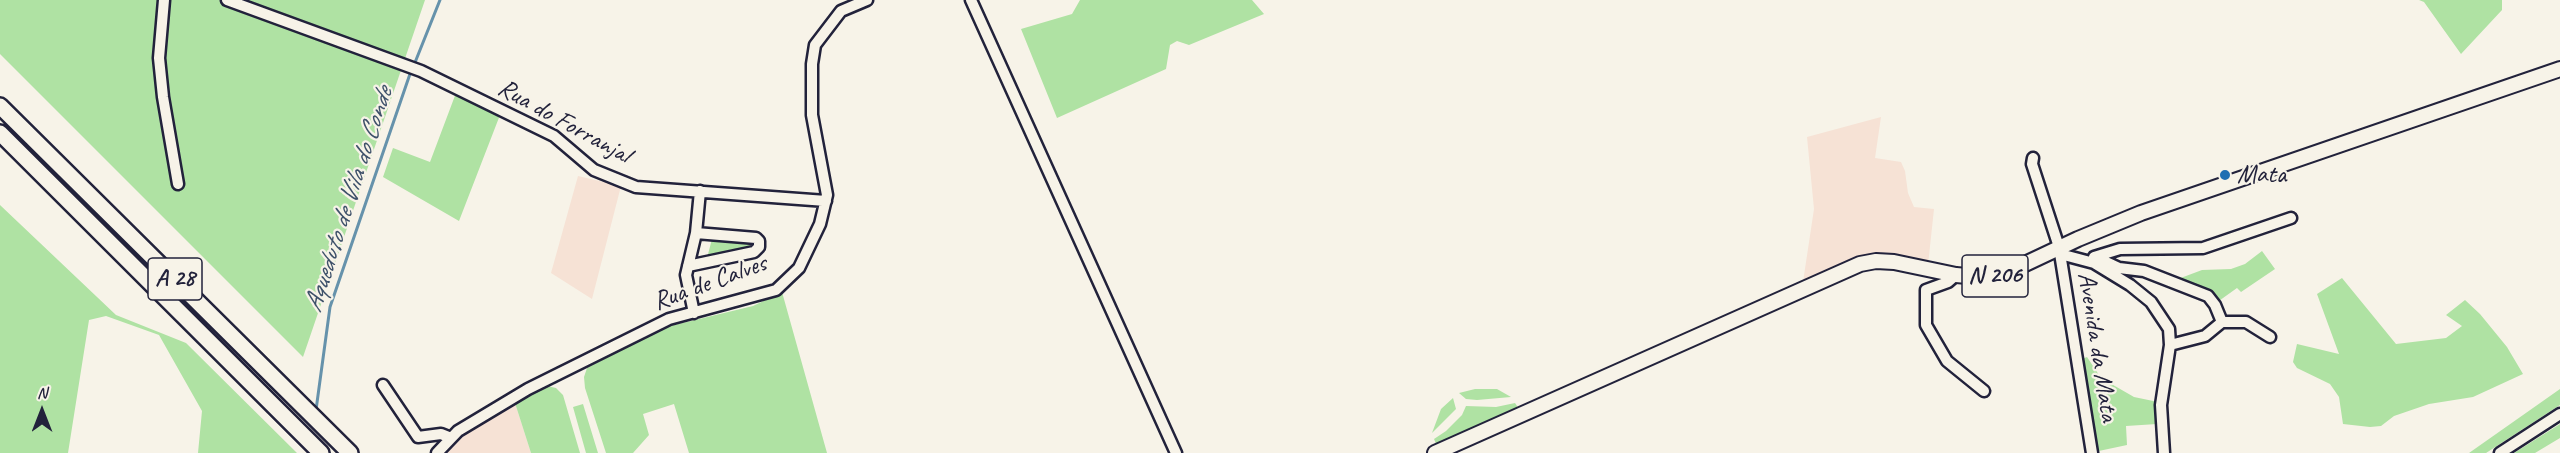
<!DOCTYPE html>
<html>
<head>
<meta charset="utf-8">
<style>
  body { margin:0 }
  #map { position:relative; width:2560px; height:453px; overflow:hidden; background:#f7f3e8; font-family:Caveat,sans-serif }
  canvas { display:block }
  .north { position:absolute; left:12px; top:381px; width:60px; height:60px; -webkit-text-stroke:4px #f7f3e8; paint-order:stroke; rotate:0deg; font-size:16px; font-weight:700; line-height:24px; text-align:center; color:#22223b }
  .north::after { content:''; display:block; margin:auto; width:21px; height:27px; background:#22223b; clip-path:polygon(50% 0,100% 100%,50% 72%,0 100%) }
</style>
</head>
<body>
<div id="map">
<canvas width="2560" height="453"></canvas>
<div class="north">N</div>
</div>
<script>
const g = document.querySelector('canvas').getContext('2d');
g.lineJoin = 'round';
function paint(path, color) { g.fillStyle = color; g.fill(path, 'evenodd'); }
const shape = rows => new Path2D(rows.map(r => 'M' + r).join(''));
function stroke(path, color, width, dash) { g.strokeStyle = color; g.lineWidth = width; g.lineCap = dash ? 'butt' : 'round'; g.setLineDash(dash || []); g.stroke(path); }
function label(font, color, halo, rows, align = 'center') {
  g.font = font + ' Caveat,sans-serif'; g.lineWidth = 4.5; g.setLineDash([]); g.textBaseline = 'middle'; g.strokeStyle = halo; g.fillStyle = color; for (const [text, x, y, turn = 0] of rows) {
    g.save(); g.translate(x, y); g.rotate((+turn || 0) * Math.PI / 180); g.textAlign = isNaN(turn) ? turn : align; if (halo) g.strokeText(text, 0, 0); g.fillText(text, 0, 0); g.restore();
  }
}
paint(shape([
  [1881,117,1875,158,1901,162,1905,171,1908,193,1914,207,1934,209,1928,265,1852,261,1803,282,1814,209,1807,137],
  [578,176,621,186,592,299,551,273],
  [515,403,531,453,447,453,469,431]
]), '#f6e2d5');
paint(shape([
  [0,0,425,0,303,357,0,54],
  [1080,0,1252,0,1264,14,1189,45,1177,41,1170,45,1166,69,1057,118,1021,29,1072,14],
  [2419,0,2502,0,2502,10,2461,54,2424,2],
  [456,93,500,115,459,221,383,177,393,148,430,162],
  [0,205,116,315,186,343,297,453,198,453,202,411,159,335,106,316,89,320,68,453,0,453],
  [712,239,753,242,753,246,752,248,707,258],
  [2262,251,2275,269,2241,292,2237,288,2216,303,2178,279,2202,270,2231,269,2245,264],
  [2342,278,2396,344,2446,338,2462,326,2446,315,2465,300,2480,314,2507,347,2523,374,2473,397,2429,404,2394,416,2381,426,2370,427,2343,424,2339,397,2330,384,2297,368,2293,362,2297,344,2339,354,2317,294],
  [782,292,827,453,689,453,674,404,643,414,649,435,633,453,606,453,585,388,584,377,587,368,666,327,753,306],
  [2087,357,2101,378,2134,397,2158,402,2157,424,2126,426,2127,445,2094,452,2079,360],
  [547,386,556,388,563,395,580,453,531,453,515,403],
  [1475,389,1497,389,1511,397,1477,400,1466,399,1459,393],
  [2560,389,2560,405,2486,453,2469,453],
  [1453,398,1456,409,1432,433,1441,409],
  [1515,403,1519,409,1437,446,1434,439,1446,431,1462,415,1466,406,1496,407],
  [583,404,598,453,586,453,573,407],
  [2560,424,2560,438,2535,453,2514,453]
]), '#afe2a3');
stroke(shape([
  [414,65,440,0],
  [316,410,330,307,411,71]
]), '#6692ab', 3);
const minor = shape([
  [164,0,159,58,163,97,178,184],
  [227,0,421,71,554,136,594,170,636,187,826,201],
  [971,0,1176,453],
  [2033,158,2032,164,2059,247,2092,453],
  [2060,254,2094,263,2130,285,2151,302,2169,329,2170,345,2161,405,2164,453],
  [2094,257,2120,249,2203,248,2291,218],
  [2104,261,2119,268,2144,271,2208,296,2215,305,2222,322],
  [688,266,754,252,759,247,759,241,756,238,696,233],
  [1956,275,1948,282,1926,290,1926,325,1947,361,1984,391],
  [694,313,686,275,696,233,700,191],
  [2222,322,2246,322,2270,337],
  [2170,345,2205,336,2222,322],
  [383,385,418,437,441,434,451,438],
  [437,453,458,431,528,389,669,319,776,290,799,268,820,224,827,195,812,115,812,64,815,45,841,11,867,0],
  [2500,453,2560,414]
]);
const major = shape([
  [1435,453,1860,264,1876,261,1894,262,1956,275,1990,278,2008,272,2078,239,2141,213,2560,69]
]);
const highway = shape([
  [0,106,350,453],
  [0,133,321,453]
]);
stroke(minor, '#22223b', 15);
stroke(major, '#22223b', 18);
stroke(highway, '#22223b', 20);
stroke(minor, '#f7f3e8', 10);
stroke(major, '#f7f3e8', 14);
stroke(highway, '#f7f3e8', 15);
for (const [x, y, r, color] of [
  [2225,175,6,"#1f6fb2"]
]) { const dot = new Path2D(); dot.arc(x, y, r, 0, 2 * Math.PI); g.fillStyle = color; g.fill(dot); stroke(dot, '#f7f3e8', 2); }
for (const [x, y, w] of [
  [1995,276,66],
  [175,279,54]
]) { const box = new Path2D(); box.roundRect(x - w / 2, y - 21, w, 42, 4.5); g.fillStyle = '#f7f3e8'; g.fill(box); stroke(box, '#22223b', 1.5); }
label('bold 24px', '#22223b', null, [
  ["N 206",1995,276],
  ["A 28",175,279]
]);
label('26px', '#22223b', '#f7f3e8', [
  ["Rua do Forranjal",564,122,29],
  ["Rua de Calves",710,283,-20],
  ["Avenida da Mata",2097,347,81]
]);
label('26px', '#22223b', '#f7f3e8', [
  ["Mata",2237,175]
], 'left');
label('italic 27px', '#3e516a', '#f7f3e8', [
  ["Aqueduto de Vila do Conde",349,200,-72]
]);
</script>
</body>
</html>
